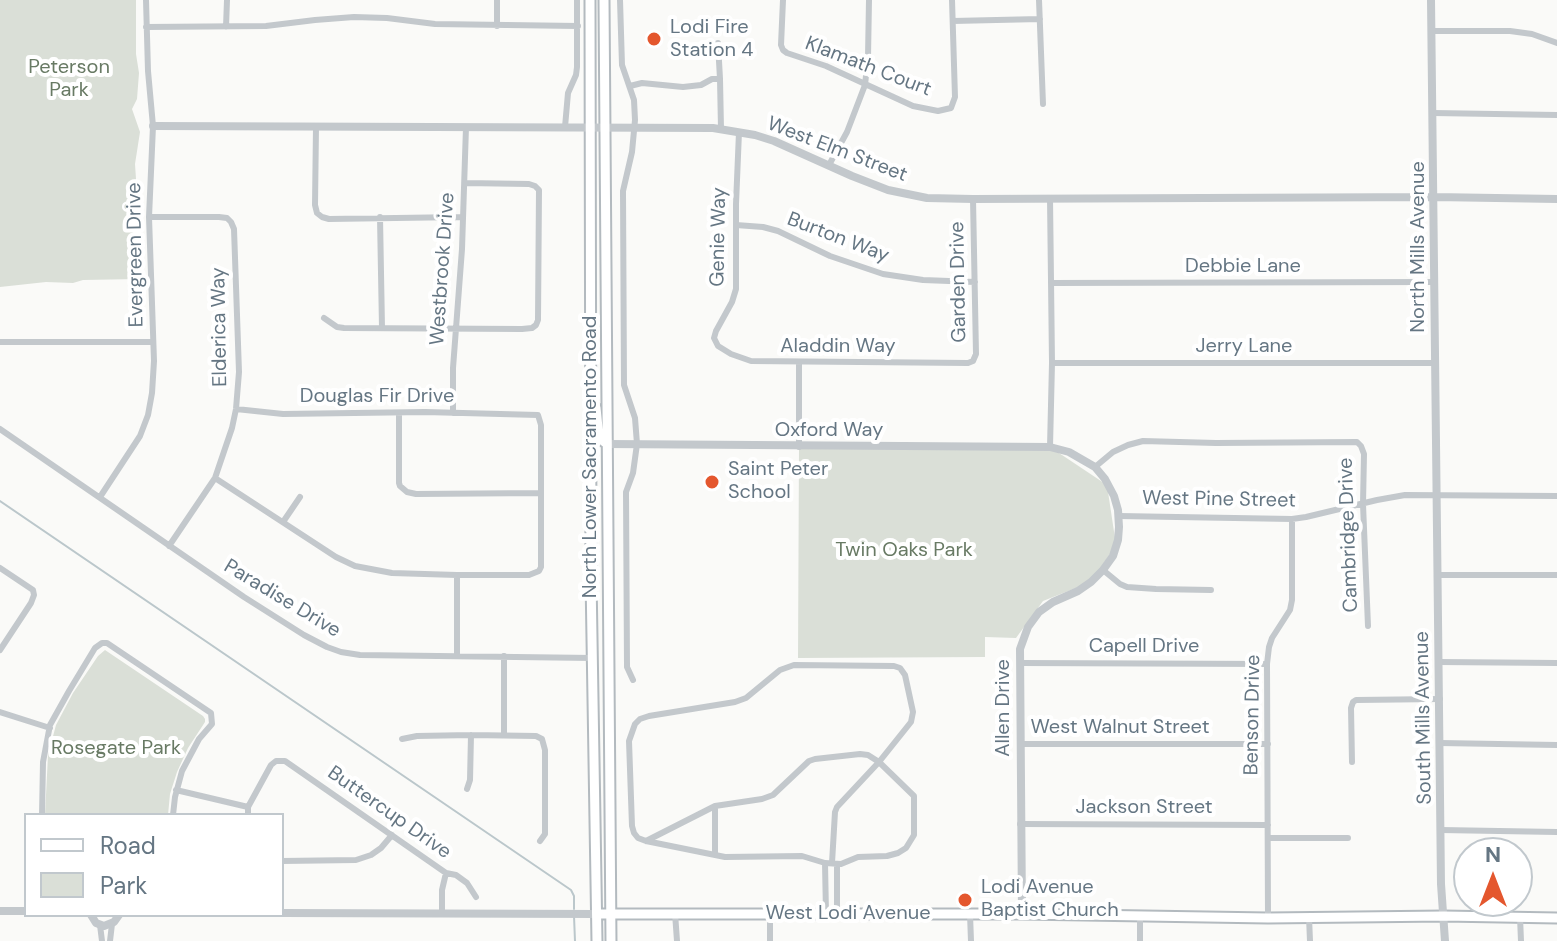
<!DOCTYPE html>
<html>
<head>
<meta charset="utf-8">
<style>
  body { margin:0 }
  #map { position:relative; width:1557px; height:941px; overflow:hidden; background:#fafaf8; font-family:"DM Sans",sans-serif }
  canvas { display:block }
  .legend { position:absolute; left:24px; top:813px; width:260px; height:104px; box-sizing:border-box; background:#fff; border:2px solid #c1c8cd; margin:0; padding:10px 14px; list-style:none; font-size:24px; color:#657683 }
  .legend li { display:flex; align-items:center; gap:16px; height:40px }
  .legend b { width:40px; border:2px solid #c1c8cd }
  .north { position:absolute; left:1453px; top:837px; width:80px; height:80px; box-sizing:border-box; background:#fff; border:2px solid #c1c8cd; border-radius:50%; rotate:0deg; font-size:22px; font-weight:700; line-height:32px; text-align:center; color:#657683 }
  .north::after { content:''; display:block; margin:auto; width:28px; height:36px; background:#e4572e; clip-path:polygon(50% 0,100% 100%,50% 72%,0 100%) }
</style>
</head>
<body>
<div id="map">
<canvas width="1557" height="941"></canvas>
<ul class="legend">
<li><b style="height:10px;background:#fff"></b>Road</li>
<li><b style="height:22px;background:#dadfd7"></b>Park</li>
</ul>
<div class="north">N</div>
</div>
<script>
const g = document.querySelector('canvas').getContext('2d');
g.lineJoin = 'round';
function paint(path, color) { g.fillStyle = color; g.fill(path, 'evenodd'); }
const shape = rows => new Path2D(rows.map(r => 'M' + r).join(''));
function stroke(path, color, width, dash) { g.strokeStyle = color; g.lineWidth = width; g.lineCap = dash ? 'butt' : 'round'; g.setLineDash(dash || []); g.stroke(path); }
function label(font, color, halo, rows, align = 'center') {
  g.font = font + ' "DM Sans",sans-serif'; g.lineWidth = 8; g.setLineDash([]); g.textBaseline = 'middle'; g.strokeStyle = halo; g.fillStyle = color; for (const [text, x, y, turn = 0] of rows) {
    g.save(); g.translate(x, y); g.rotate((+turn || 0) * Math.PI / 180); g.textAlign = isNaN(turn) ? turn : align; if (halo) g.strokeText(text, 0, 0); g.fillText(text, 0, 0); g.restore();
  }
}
paint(shape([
  [0,0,136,0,136,54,139,73,137,99,132,109,140,132,135,164,137,194,132,227,139,267,139,279,83,280,73,283,46,282,0,287],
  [799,447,1050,447,1107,485,1116,545,1091,582,1043,601,1016,638,985,637,985,657,798,658],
  [105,650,203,716,205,719,205,722,188,748,177,772,170,794,168,815,45,815,48,755,56,725,73,693,98,656]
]), '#dadfd7');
stroke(shape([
  [0,501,571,890,574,896,574,909],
  [574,916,575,941]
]), '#bbc7cb', 2);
const secondary = shape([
  [590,0,591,578,597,941],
  [604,0,611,941],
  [596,408,599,438,607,444],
  [597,914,1022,914,1268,918,1444,916,1557,918]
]);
stroke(secondary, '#b3babf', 13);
stroke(shape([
  [620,0,622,65,634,100,635,120,632,152,623,191,624,385,635,418,637,444,633,473,626,492,627,667,633,680],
  [783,0,781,45,783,50,787,53,826,66,913,106,938,111,951,108,955,97,952,0],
  [1039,0,1043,104],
  [953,21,1040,19],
  [497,26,497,0],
  [146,27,266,26,315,20,354,17,387,18,435,24,578,26],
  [226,27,227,0],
  [1432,31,1510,31,1532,34,1557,43],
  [720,79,721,129],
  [630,86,642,83,683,87,701,85,712,79,720,79,718,43],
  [1433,113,1557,115],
  [316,127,315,205,317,213,322,217,329,219,462,217],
  [565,127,568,93,576,75,577,67,577,0],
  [739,132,736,204,736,289,732,302,716,331,714,338,718,346,731,354,751,361,968,363,973,361,976,354,973,199],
  [829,165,847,132,865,85,868,57,869,0],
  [1050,198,1052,363,1050,447],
  [149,217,219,217,227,218,231,222,234,229,239,372,236,409,232,428,215,478,169,546],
  [380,217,382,328],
  [736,225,763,227,778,231,830,256,883,274,923,280,975,282],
  [1051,283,1435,282],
  [324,318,337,327,344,328,522,329,532,328,536,325,538,320,539,190,535,186,529,184,465,183],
  [0,342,153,342],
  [1052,363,1436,363],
  [399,413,399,483,400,486,407,492,416,494,541,493],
  [453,413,453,368,462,249,466,127],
  [0,429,244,597,304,635,327,647,341,652,360,655,593,658],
  [799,447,799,363],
  [1095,467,1113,452,1128,445,1143,441,1216,443,1357,442,1361,446,1364,454,1363,504,1368,626],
  [215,478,336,557,355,566,392,573,457,575,529,575,539,571,541,567,541,425,538,415,425,412,283,414,236,409],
  [100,497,140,436,148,415,152,393,154,361,149,217,153,126,148,71,146,0],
  [1119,516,1292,519,1306,517,1377,500,1405,495,1557,496],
  [283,522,300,497],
  [0,568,33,590,34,595,31,603,0,650],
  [1103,570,1120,584,1127,587,1156,589,1211,590],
  [457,575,457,656],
  [1438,575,1557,575],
  [504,656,504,735],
  [1439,662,1557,663],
  [1020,663,1267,664],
  [0,712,50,728],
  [402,739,417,736,471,735,536,736,542,739,545,750,545,834,540,841],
  [1440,743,1557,745],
  [1020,744,1268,744],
  [1352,762,1351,708,1353,702,1356,700,1440,699],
  [467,789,470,780,471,735],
  [176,790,248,807],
  [42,815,43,762,50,725,69,691,95,648,102,643,107,643,211,713,212,724,199,739,182,771,175,797,173,815],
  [248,815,248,807,271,765,276,761,285,761,446,873,456,875,467,883,476,897],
  [1020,824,1268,825],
  [1441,830,1557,832],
  [1269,838,1348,838],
  [646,841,715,806,762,799,773,795,809,761,815,759,860,754,868,755,879,762,914,796,914,835,906,848,898,853,887,856,858,857,841,864,825,863,802,856,725,857,646,841,638,838,634,833,632,826,629,741,635,724,640,719,649,716,735,702,746,698,780,670,794,665,894,666,900,668,905,675,913,712,911,722,879,762,837,807,835,812,832,863],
  [715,855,715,806],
  [282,861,356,860,371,855,381,848,392,835],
  [825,863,826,914],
  [675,913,677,941],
  [770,913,770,941],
  [442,914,442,890,446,873],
  [837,914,837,864],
  [970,914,971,941],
  [1140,915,1140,941],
  [1309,917,1310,941],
  [1520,917,1521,941],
  [1268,918,1267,664,1269,647,1272,638,1290,610,1292,600,1292,519],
  [100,925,102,941],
  [110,941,112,924]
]), '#c3c8cc', 6);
stroke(shape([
  [1431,0,1441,884,1445,941],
  [153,126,713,128,755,135,774,141,852,176,888,190,927,198,973,199,1435,197,1557,199],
  [607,444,1050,447,1069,452,1095,467,1105,479,1114,496,1118,510,1119,527,1118,540,1113,556,1103,570,1091,582,1078,591,1053,602,1039,612,1028,627,1020,649,1022,914],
  [0,911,26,911],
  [282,913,597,914],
  [91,915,96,923,104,926,114,922,119,915]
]), '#c3c8cc', 8);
stroke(secondary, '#fff', 9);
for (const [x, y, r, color] of [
  [654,39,8,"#e4572e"],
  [712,482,8,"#e4572e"],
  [965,900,8,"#e4572e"]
]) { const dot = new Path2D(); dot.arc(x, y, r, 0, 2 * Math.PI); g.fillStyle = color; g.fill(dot); stroke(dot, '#fff', 3); }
label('20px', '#657683', '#fff', [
  ["Lodi Fire",670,28],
  ["Station 4",670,51],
  ["Saint Peter",728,470],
  ["School",728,493],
  ["Lodi Avenue",981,888],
  ["Baptist Church",981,911]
], 'left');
label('20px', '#657683', '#fff', [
  ["Klamath Court",868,67,21],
  ["West Elm Street",837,150,21],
  ["Genie Way",719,237,-89],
  ["Burton Way",838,238,21],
  ["North Mills Avenue",1419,247,-90],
  ["Evergreen Drive",136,255,-91],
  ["Debbie Lane",1243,267],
  ["Westbrook Drive",443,269,-86],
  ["Garden Drive",959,282,-91],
  ["Elderica Way",220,327,-91],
  ["Aladdin Way",838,347],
  ["Jerry Lane",1244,347],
  ["Douglas Fir Drive",377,397],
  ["Oxford Way",829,431],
  ["North Lower Sacramento Road",591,457,-90],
  ["West Pine Street",1219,500,1],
  ["Cambridge Drive",1349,535,-92],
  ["Paradise Drive",282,599,31],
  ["Capell Drive",1144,647],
  ["Allen Drive",1004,708,-90],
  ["Benson Drive",1253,715,-89],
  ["South Mills Avenue",1424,718,-91],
  ["West Walnut Street",1120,728],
  ["Jackson Street",1144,808],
  ["Buttercup Drive",389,813,35],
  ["West Lodi Avenue",848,914]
]);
label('20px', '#687a64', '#fff', [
  ["Peterson",69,68],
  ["Park",69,91],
  ["Twin Oaks Park",904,551],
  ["Rosegate Park",116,749]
]);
</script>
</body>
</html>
